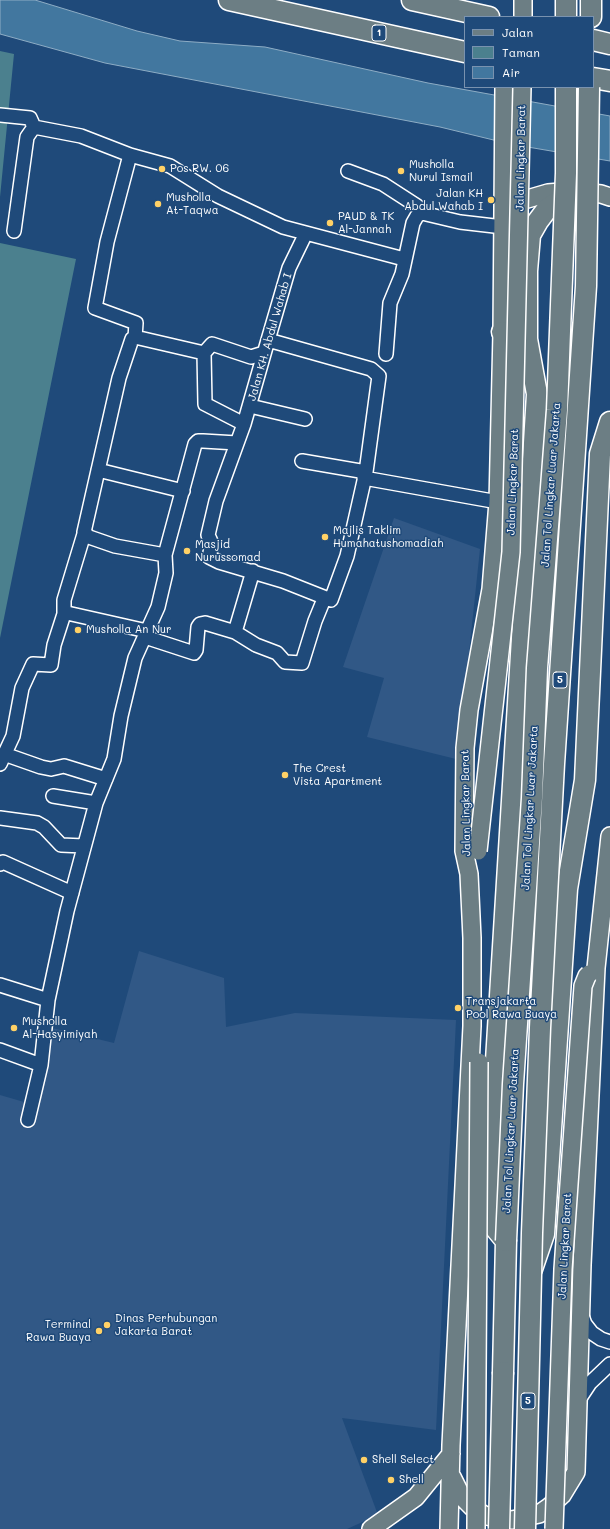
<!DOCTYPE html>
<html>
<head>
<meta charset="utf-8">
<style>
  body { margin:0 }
  #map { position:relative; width:610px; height:1529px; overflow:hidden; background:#1f4a7a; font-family:Mali,sans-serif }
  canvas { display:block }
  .legend { position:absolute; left:464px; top:16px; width:130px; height:72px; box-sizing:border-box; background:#1f4a7a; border:1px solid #7992af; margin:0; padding:5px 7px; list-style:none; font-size:12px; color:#fff }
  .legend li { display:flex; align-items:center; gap:8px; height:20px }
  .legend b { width:20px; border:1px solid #7992af }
</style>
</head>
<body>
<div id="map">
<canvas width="610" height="1529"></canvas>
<ul class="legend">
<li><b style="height:5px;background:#6c7e84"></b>Jalan</li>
<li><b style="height:11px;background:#4b808e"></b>Taman</li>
<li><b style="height:11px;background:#42779f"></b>Air</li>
</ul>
</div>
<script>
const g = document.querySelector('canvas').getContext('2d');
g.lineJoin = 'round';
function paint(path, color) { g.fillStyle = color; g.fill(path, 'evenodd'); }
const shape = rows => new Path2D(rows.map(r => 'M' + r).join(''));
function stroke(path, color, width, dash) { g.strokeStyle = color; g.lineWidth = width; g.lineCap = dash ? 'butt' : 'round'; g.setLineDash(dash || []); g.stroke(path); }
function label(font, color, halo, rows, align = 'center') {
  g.font = font + ' Mali,sans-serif'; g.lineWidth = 3; g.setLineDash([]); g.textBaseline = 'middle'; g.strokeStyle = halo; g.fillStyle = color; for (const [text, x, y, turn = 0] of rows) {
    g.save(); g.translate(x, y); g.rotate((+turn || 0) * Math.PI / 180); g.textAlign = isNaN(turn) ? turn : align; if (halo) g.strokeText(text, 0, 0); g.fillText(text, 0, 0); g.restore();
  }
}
paint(shape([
  [394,518,480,549,460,738,460,760,367,737,384,678,343,667],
  [139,951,224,978,226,1027,295,1013,456,1020,436,1430,342,1418,378,1515,347,1529,0,1529,0,1095,24,1102,48,1027,114,1043]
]), '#315886');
paint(shape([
  [0,51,14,54,0,197],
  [0,243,76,259,0,638]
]), '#4b808e');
const water = shape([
  [0,0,35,0,137,31,180,41,265,47,428,83,610,116,610,161,510,144,440,127,105,63,0,34,0,0]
]);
paint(water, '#42779f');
stroke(water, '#8eadc5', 1);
const minor = shape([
  [0,115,30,118,34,127,81,136,130,155,170,166,218,196,283,227,404,259],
  [130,155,107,242,95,308,136,323,135,338],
  [348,171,383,184,417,206,422,213],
  [14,231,27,137,34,127],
  [268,340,371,369,379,376,366,472,347,556,331,600,283,581,219,562,209,557,212,544,208,535,216,501,244,424,268,340,289,268,306,233],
  [204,353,205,404,244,424],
  [386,354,390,303,402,274,413,223,417,216,422,213,460,222,503,227],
  [250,406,305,419],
  [302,461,366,472],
  [98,470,183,491],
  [364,478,498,502],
  [165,555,115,546,89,537,84,532,119,378,132,339,135,337,204,353,212,344,251,357,264,353],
  [253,571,235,632,256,645,277,653,285,662,302,663,315,621,324,599],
  [64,614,67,613,147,631],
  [145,637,194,653,196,650,198,627,200,624,205,623,235,632],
  [4,754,41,767,51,769,64,766,106,779],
  [0,764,13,736,22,688,33,664,51,665,54,645,64,614,64,600,84,534],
  [53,796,96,803],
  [0,818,37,823,44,827,61,845,84,846],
  [0,864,3,862,72,893],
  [0,985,48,1000],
  [0,1050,41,1065],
  [28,1120,41,1065,48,1000,67,911,96,803,114,759,121,716,135,658,158,607,166,573,165,555,195,444,198,441,203,441,237,443],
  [581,1313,585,1324,592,1333,601,1339,610,1342],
  [578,1401,590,1383,610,1364]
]);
const major = shape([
  [523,17,523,0],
  [508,210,524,200,548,193,573,191,601,194,610,197],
  [452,1477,462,1497,472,1507,484,1515,498,1519,512,1520,539,1514,549,1507,562,1495,576,1472,582,1265,596,968,610,836],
  [371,1529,416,1497,451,1454],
  [449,1529,451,1445,472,1026,472,938,469,874,464,851,465,748,469,710,491,589,498,502,502,332,504,87]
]);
const highway = shape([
  [229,0,465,52],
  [412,0,489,17],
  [566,17,566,0],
  [591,17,591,0],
  [593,40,610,44],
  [593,78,610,81],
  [502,332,524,359],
  [532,1269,544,1234,567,889,585,780,600,454,610,422],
  [503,1372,506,1241,496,1229,495,1222,494,1093,537,394,527,339,527,271,530,235,538,221,547,209,573,191]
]);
stroke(minor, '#fff', 16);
stroke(major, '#fff', 20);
stroke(highway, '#fff', 23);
stroke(minor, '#1f4a7a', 13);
stroke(major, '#6c7e84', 17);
stroke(highway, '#6c7e84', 20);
const majorBridge = shape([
  [478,851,511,552,522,87],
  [476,1529,479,1062],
  [554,1529,563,1269,583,986,587,976,589,974]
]);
const highwayBridge = shape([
  [506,1241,513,1084,532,798,537,668,557,410,566,173,566,87],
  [499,1529,503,1372],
  [525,1529,532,1233,540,1028,554,764,586,286,589,87]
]);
stroke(majorBridge, '#fff', 20, []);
stroke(highwayBridge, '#fff', 23, []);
stroke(majorBridge, '#6c7e84', 17);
stroke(highwayBridge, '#6c7e84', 20);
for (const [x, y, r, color] of [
  [162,169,4,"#ffd166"],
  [401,171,4,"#ffd166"],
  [491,200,4,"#ffd166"],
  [158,204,4,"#ffd166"],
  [330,223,4,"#ffd166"],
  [325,537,4,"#ffd166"],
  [187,551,4,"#ffd166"],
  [78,630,4,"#ffd166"],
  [285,775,4,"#ffd166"],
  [458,1008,4,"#ffd166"],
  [14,1028,4,"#ffd166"],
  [107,1325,4,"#ffd166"],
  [99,1331,4,"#ffd166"],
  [364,1460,4,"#ffd166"],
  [391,1480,4,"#ffd166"]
]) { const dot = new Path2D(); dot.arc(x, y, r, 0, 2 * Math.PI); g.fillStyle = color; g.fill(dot); stroke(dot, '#1f4a7a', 1.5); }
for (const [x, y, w] of [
  [379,33,14],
  [560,680,14],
  [528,1401,14]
]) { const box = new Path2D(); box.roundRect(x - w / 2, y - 8, w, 16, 3); g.fillStyle = '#1f4a7a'; g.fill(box); stroke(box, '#fff', 1); }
label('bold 10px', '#fff', null, [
  ["1",379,33],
  ["5",560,680],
  ["5",528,1401]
]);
label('11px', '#fff', '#1f4a7a', [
  ["Jalan Lingkar Barat",521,158,-89],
  ["Jalan KH. Abdul Wahab I",270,337,-74],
  ["Jalan Lingkar Barat",513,482,-88],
  ["Jalan Tol Lingkar Luar Jakarta",551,485,-86],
  ["Jalan Lingkar Barat",466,803,-91],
  ["Jalan Tol Lingkar Luar Jakarta",530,808,-87],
  ["Jalan Tol Lingkar Luar Jakarta",511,1131,-87],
  ["Jalan Lingkar Barat",565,1246,-87]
]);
label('11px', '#fff', '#1f4a7a', [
  ["Musholla",409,165],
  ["Nurul Ismail",409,178],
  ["Pos RW. 06",170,169],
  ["Jalan KH",483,194,"right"],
  ["Abdul Wahab I",483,207,"right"],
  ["Musholla",166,198],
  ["At-Taqwa",166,211],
  ["PAUD & TK",338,217],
  ["Al-Jannah",338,230],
  ["Majlis Taklim",333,531],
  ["Humahatushomadiah",333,544],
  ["Masjid",195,545],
  ["Nurussomad",195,558],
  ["Musholla An Nur",86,630],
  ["The Crest",293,769],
  ["Vista Apartment",293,782],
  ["Transjakarta",466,1002],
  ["Pool Rawa Buaya",466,1015],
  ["Musholla",22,1022],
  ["Al-Hasyimiyah",22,1035],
  ["Dinas Perhubungan",115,1319],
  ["Jakarta Barat",115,1332],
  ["Terminal",91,1325,"right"],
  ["Rawa Buaya",91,1338,"right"],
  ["Shell Select",372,1460],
  ["Shell",399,1480]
], 'left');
</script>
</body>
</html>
